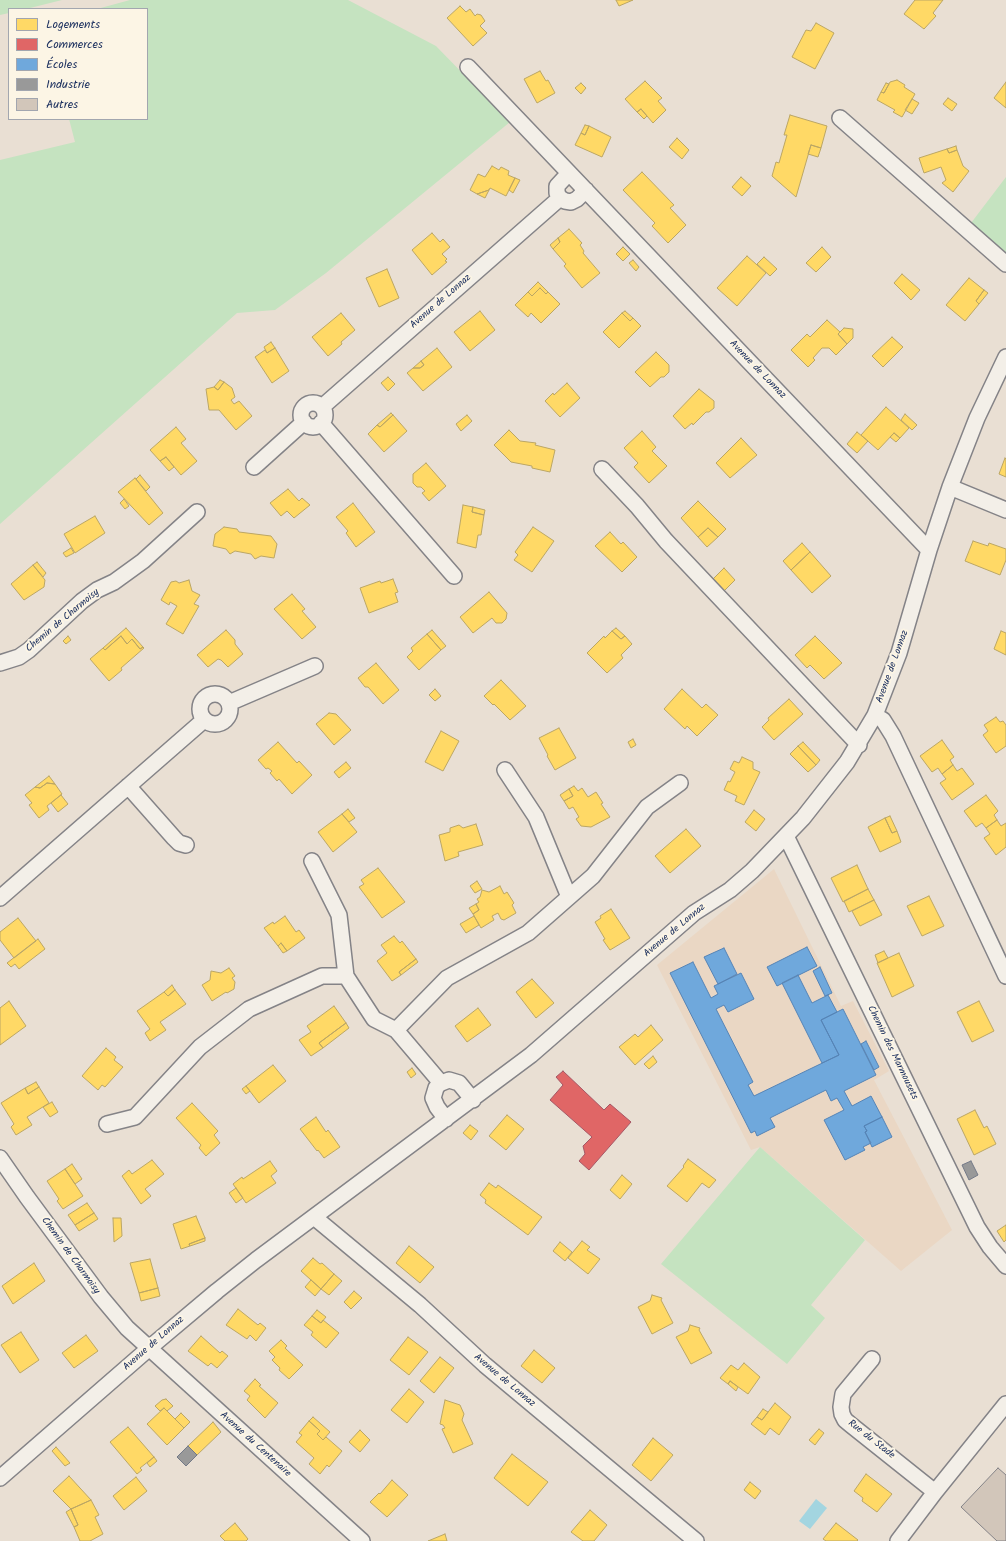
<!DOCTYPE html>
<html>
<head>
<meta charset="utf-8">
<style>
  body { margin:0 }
  #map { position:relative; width:1006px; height:1541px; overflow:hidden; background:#e9dfd3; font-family:Kalam,sans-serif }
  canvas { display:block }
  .legend { position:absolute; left:8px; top:8px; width:140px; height:112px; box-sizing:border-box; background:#fcf5e5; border:1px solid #a2a6af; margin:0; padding:5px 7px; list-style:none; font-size:12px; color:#1b2f5e }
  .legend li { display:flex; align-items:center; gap:8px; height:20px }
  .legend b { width:20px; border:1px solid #a2a6af }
</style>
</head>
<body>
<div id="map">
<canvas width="1006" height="1541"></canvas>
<ul class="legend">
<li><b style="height:11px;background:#ffd966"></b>Logements</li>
<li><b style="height:11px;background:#e06666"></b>Commerces</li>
<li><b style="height:11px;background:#6fa8dc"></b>Écoles</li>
<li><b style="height:11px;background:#999"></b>Industrie</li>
<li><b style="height:11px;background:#d2c6ba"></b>Autres</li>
</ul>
</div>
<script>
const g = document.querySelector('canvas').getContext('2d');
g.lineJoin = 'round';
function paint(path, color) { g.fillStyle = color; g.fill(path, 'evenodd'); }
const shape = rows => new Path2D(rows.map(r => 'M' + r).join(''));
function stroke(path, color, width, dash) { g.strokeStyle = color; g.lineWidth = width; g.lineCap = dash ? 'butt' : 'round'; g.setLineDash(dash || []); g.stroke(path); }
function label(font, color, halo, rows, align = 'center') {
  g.font = font + ' Kalam,sans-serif'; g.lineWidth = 4; g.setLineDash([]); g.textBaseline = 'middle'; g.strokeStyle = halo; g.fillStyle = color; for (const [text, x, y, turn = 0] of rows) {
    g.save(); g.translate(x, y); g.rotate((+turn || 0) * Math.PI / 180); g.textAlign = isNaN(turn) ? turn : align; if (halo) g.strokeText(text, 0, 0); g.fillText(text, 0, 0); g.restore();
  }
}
paint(shape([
  [774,869,841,1006,853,1001,889,1071,874,1080,952,1230,901,1271,760,1147,751,1150,657,965]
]), '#ead7c4');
paint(shape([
  [0,0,62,0,26,9,9,9,9,13,0,15],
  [130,0,348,0,436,46,510,122,326,273,275,310,237,313,0,524,0,160,75,142,69,119,147,119,147,9,97,9],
  [1006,177,1006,255,971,223],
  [760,1147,865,1240,811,1305,825,1318,787,1364,661,1264]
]), '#c5e3c0');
paint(shape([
  [816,1499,827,1508,810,1529,799,1521]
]), '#a3d5e0');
const homes = shape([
  [616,0,633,0,619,6,616,0],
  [915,0,943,0,933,13,936,16,924,29,904,14,915,0],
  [460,6,466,12,470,9,475,16,477,14,481,15,485,21,480,26,487,33,473,46,447,18,460,6],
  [816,23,834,33,815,69,792,57,806,30,811,31,816,23],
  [540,71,546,81,548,80,555,93,537,103,524,79,540,71],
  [897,80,905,85,904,87,915,94,902,117,893,112,895,110,877,100,881,92,884,93,890,82,897,80],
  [645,81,662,98,658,101,666,110,653,123,641,109,637,112,625,99,645,81],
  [1006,82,1006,108,994,98,1006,82],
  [581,83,586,88,581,94,575,88,581,83],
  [886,83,889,84,884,93,881,92,886,83],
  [948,98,957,104,952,111,943,104,948,98],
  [912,99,919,103,912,114,905,110,912,99],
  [641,109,647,116,644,119,637,112,641,109],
  [790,115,827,126,821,148,811,145,796,197,772,176,776,162,779,163,787,135,784,135,790,115],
  [585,125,589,126,585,135,581,133,585,125],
  [589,126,611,137,602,157,575,145,581,133,585,135,589,126],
  [677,138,689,150,682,159,669,147,677,138],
  [811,145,821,148,818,157,808,154,811,145],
  [956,146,957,150,949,153,947,149,956,146],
  [947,149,949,153,957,150,963,166,969,171,953,192,942,183,946,180,941,167,924,173,919,158,947,149],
  [492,166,499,170,501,167,509,171,508,175,515,178,506,196,490,188,489,190,477,194,470,190,478,174,485,177,492,166],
  [642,172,674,205,670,208,686,225,668,243,652,226,655,223,623,190,642,172],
  [741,177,751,186,742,196,732,187,741,177],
  [515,178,520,180,513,193,509,190,515,178],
  [489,190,485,198,477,194,489,190],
  [569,229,582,243,580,245,584,251,583,253,600,273,582,288,564,266,566,264,553,249,560,242,558,238,569,229],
  [432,233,440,242,443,239,450,247,442,254,447,259,445,261,447,262,432,275,412,250,432,233],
  [558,238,560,242,553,249,550,245,558,238],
  [623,247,630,254,623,261,616,254,623,247],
  [822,247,831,257,816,272,806,263,822,247],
  [747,256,766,273,737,306,717,288,747,256],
  [764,257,777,269,770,276,757,264,764,257],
  [633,260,639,267,636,271,629,263,633,260],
  [387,269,399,298,379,307,366,278,387,269],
  [902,274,920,290,911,300,894,283,902,274],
  [969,278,984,290,976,301,979,304,965,321,946,305,969,278],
  [538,282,548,292,546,294,540,288,532,296,528,292,538,282],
  [540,288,546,294,548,292,560,304,541,323,531,313,528,317,515,305,528,292,532,296,540,288],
  [984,290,988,293,979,304,976,301,984,290],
  [480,311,495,330,470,351,454,332,480,311],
  [625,311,633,318,630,321,622,313,625,311],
  [341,313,355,330,341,342,342,344,328,356,312,337,341,313],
  [622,313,630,321,633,318,641,326,619,348,603,332,622,313],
  [827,320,840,332,838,334,847,344,836,355,829,348,822,348,813,358,815,360,808,367,791,350,807,334,810,337,827,320],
  [844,328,853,329,853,338,847,344,838,334,844,328],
  [892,337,903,347,883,367,872,356,892,337],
  [271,342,275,348,267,353,264,347,271,342],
  [275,348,289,371,272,383,255,357,265,350,267,353,275,348],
  [437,348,452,367,423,391,407,373,413,368,420,368,424,365,421,361,437,348],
  [656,352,669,365,669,372,664,377,661,377,650,387,635,372,656,352],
  [421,361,424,365,420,368,413,368,421,361],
  [388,377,395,384,388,391,381,383,388,377],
  [220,380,224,382,218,390,214,387,220,380],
  [224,382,232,388,235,397,231,400,234,404,239,401,252,416,236,430,219,410,209,410,206,389,214,387,218,390,224,382],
  [567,383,580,398,560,417,545,401,553,393,554,395,567,383],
  [699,389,714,401,714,408,709,412,706,412,693,425,692,423,685,429,673,416,699,389],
  [886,407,909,428,900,438,894,433,878,450,861,435,886,407],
  [391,413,393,415,380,427,377,425,391,413],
  [905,414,917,425,912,430,901,420,905,414],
  [393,415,407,431,384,452,368,434,377,425,380,427,393,415],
  [467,415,472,421,461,431,456,424,467,415],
  [176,427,186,439,181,443,197,461,181,475,166,457,160,461,150,450,176,427],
  [509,430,520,441,536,443,535,445,555,450,550,472,532,468,532,466,511,462,494,445,509,430],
  [642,431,656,447,652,451,667,466,649,483,634,467,638,463,624,448,642,431],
  [857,432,868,441,857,453,847,444,857,432],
  [894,433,900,438,896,442,890,437,894,433],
  [741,438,757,455,730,478,716,463,741,438],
  [166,457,174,467,169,471,160,461,166,457],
  [1005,458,1006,459,1006,477,999,474,1005,458],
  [426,463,446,486,429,501,422,493,425,491,421,487,417,487,413,483,413,474,426,463],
  [140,475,150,487,146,491,136,479,140,475],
  [135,478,163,513,149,525,118,492,135,478],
  [288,489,299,501,302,498,310,505,294,518,287,511,281,516,270,503,288,489],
  [124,499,129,506,125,509,120,503,124,499],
  [698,501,726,529,718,537,708,528,698,537,681,518,698,501],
  [353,503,375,532,356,547,346,533,348,531,336,517,353,503],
  [463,505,473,507,472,512,484,515,481,535,478,535,476,548,457,543,463,505],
  [473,507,485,510,484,515,472,512,473,507],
  [95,516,105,533,75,553,64,534,95,516],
  [224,527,237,529,239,532,271,536,277,544,274,558,261,556,255,559,251,554,235,551,230,554,226,549,213,546,215,534,224,527],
  [533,527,554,541,532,572,514,560,518,555,515,552,533,527],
  [708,528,718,537,707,547,698,537,708,528],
  [610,532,621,544,623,542,637,557,622,572,595,546,610,532],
  [973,541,988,546,989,543,1006,549,1006,560,1000,575,965,561,973,541],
  [802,543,810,552,791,570,783,561,802,543],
  [71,548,74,553,66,557,63,553,71,548],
  [810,552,831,576,812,593,791,570,810,552],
  [37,562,46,573,43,577,33,565,37,562],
  [33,565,45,580,44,587,24,600,11,584,33,565],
  [724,568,735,580,724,591,713,579,724,568],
  [393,579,398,592,395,593,398,602,369,613,360,588,380,581,381,583,393,579],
  [189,580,192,591,200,595,194,604,199,606,183,634,166,624,177,606,170,602,169,605,161,600,171,582,176,581,179,583,189,580],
  [489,592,507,613,506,619,502,623,496,623,492,618,473,633,460,617,489,592],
  [292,594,305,609,302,611,316,627,302,639,274,609,292,594],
  [126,628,143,647,140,649,132,639,127,644,121,636,105,650,103,648,126,628],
  [616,628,625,636,621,639,612,631,616,628],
  [226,630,235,640,235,644,243,654,228,667,221,660,218,659,208,667,197,655,226,630],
  [432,630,446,646,441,650,427,634,432,630],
  [612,631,621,639,625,636,632,644,621,655,623,658,607,673,587,653,604,636,605,638,612,631],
  [1001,631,1006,633,1006,655,994,649,1001,631],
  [427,634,441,650,419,670,407,657,413,651,411,648,427,634],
  [68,636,71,640,66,644,63,641,68,636],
  [121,636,127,644,132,639,140,649,143,647,144,648,121,668,122,670,109,681,90,659,103,648,105,650,121,636],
  [815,636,842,663,824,679,810,665,807,668,795,655,815,636],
  [376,663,399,690,383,704,368,687,365,687,358,678,376,663],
  [501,680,526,706,510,720,494,704,493,705,484,696,501,680],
  [435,689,441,696,435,701,429,695,435,689],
  [682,689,702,708,706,704,718,715,697,736,687,726,685,729,664,709,682,689],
  [789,699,803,714,774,740,762,727,769,720,768,718,789,699],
  [329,713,336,714,351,730,334,745,316,724,329,713],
  [996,717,1000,722,1003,721,1006,725,1006,746,996,753,983,735,988,731,984,725,996,717],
  [559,728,576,758,555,770,547,756,548,755,539,738,559,728],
  [441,731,459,741,443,771,425,762,441,731],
  [633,739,636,745,631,748,628,742,633,739],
  [942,740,954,757,950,760,953,765,942,774,938,768,932,772,920,756,942,740],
  [278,742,297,763,299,761,312,775,292,794,279,779,277,781,270,773,272,771,268,768,266,769,258,760,278,742],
  [803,742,820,760,816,765,798,746,803,742],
  [798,746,816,765,808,772,790,754,798,746],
  [742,757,753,762,753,769,760,772,744,805,735,801,737,796,724,790,728,781,730,782,735,772,730,769,734,761,739,763,742,757],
  [346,762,351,768,339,778,334,772,346,762],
  [953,765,957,771,962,768,974,784,952,800,940,783,946,779,942,774,953,765],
  [49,776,55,784,47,783,40,788,35,787,49,776],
  [47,783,55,784,62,794,47,806,49,810,39,818,29,805,32,803,25,795,35,787,40,788,47,783],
  [574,786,578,791,582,788,588,797,596,792,603,803,601,804,610,817,591,827,581,826,576,819,579,817,573,807,569,809,564,801,573,796,569,789,574,786],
  [569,789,573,796,564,801,560,795,569,789],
  [61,795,68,804,58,812,51,803,61,795],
  [986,795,998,811,994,815,997,820,986,828,982,823,976,827,964,811,986,795],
  [348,809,355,818,349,822,342,814,348,809],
  [754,810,765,819,756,831,745,822,754,810],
  [342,814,357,832,333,852,318,832,342,814],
  [890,816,897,831,892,833,885,818,890,816],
  [885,818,892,833,897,831,901,842,880,852,868,827,885,818],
  [997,820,1001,826,1006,823,1006,847,996,855,984,838,990,834,986,828,997,820],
  [476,824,483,845,458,852,459,856,445,861,439,835,450,832,450,828,459,825,463,828,476,824],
  [686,829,701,846,670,873,655,856,686,829],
  [857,865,868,889,843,902,831,878,857,865],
  [378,868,405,902,382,918,359,887,364,884,361,880,378,868],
  [477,881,482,889,475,893,470,886,477,881],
  [500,886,504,894,507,892,514,903,512,905,516,913,504,920,501,919,498,913,492,916,494,920,481,928,473,914,479,910,476,904,479,902,477,899,480,897,482,890,489,892,500,886],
  [868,889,874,900,849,912,844,901,868,889],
  [929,896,944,926,922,936,907,906,929,896],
  [874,900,882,915,860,926,852,911,874,900],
  [476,904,479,910,473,914,469,908,476,904],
  [611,909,630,938,610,950,603,940,605,939,595,922,601,918,600,916,611,909],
  [285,916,296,932,299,930,305,938,287,951,281,943,278,946,264,928,273,922,274,924,285,916],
  [474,916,479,925,466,933,460,924,474,916],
  [18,918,36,941,14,958,0,940,0,932,18,918],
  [394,936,400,943,402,941,416,959,399,972,401,975,392,981,377,961,387,953,381,945,394,936],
  [38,939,45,949,19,969,15,964,11,967,7,963,38,939],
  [281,943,287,951,283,953,278,946,281,943],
  [884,951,888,958,878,963,875,955,884,951],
  [899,953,914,986,892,997,877,963,899,953],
  [416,959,418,962,401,975,399,972,416,959],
  [229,968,235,976,232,978,235,982,234,989,227,993,226,992,212,1001,202,985,210,980,211,971,221,973,229,968],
  [532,979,554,1003,536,1018,516,992,532,979],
  [172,985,175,990,168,996,164,992,172,985],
  [175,990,186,1004,160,1022,166,1030,150,1041,145,1033,150,1029,137,1011,164,992,168,996,175,990],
  [9,1001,26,1026,0,1045,0,1008,9,1001],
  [979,1001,994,1031,972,1042,957,1012,979,1001],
  [334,1006,346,1023,319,1043,323,1048,311,1056,299,1040,311,1032,307,1026,334,1006],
  [478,1008,491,1025,467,1042,455,1026,478,1008],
  [346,1023,349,1028,323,1048,319,1043,346,1023],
  [651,1025,663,1040,635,1065,619,1047,635,1034,638,1037,651,1025],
  [106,1048,116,1057,114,1060,123,1067,105,1087,102,1085,98,1090,82,1076,106,1048],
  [653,1056,657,1062,649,1069,644,1064,653,1056],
  [273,1065,286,1081,259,1103,246,1086,273,1065],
  [412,1068,416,1074,411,1078,407,1072,412,1068],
  [36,1082,39,1087,28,1094,25,1088,36,1082],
  [246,1086,250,1091,246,1094,242,1089,246,1086],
  [39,1087,49,1103,27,1117,32,1125,16,1135,11,1127,14,1124,1,1103,25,1088,28,1094,39,1087],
  [52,1102,58,1112,50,1117,43,1107,52,1102],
  [192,1103,218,1131,214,1135,220,1143,206,1156,199,1148,201,1145,176,1118,192,1103],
  [975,1110,984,1128,987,1126,996,1144,974,1155,957,1119,975,1110],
  [507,1115,524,1129,506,1150,489,1136,507,1115],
  [316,1117,326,1132,328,1130,340,1147,324,1158,318,1150,317,1151,300,1129,316,1117],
  [470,1125,478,1131,471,1140,463,1133,470,1125],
  [688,1159,716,1180,709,1188,702,1183,687,1202,667,1186,684,1167,683,1166,688,1159],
  [152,1160,164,1174,145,1189,151,1196,141,1204,122,1176,129,1170,132,1174,152,1160],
  [270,1161,277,1171,271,1176,276,1183,246,1203,233,1184,242,1177,243,1179,270,1161],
  [72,1164,82,1179,75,1184,65,1169,72,1164],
  [65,1169,83,1196,63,1209,57,1201,59,1199,47,1181,65,1169],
  [622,1175,632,1184,620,1199,610,1190,622,1175],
  [489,1183,496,1188,498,1185,542,1217,528,1235,485,1203,486,1200,480,1195,489,1183],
  [236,1188,243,1198,236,1203,229,1193,236,1188],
  [87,1203,94,1213,75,1225,68,1215,87,1203],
  [94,1213,98,1219,79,1231,75,1225,94,1213],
  [196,1216,205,1238,189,1244,190,1246,181,1249,173,1224,196,1216],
  [113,1218,121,1218,122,1236,114,1242,113,1218],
  [1006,1225,1006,1240,1004,1242,997,1231,1006,1225],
  [205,1238,205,1241,190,1246,189,1244,205,1238],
  [582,1241,590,1247,587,1250,600,1259,588,1274,568,1258,582,1241],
  [560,1242,572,1252,565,1261,553,1251,560,1242],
  [409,1246,434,1267,420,1283,396,1263,409,1246],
  [313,1258,320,1264,322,1263,334,1274,321,1289,301,1271,313,1258],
  [150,1259,158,1288,139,1293,130,1263,150,1259],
  [34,1263,45,1281,13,1304,2,1286,34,1263],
  [334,1274,342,1281,329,1295,321,1289,334,1274],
  [311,1280,321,1289,315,1296,305,1287,311,1280],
  [158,1288,160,1296,141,1301,139,1293,158,1288],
  [354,1291,362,1298,351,1309,344,1302,354,1291],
  [652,1295,662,1298,661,1300,673,1323,652,1334,638,1307,650,1301,652,1295],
  [238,1309,258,1325,260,1323,266,1328,256,1341,250,1335,247,1339,226,1325,238,1309],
  [317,1310,326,1317,321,1323,312,1316,317,1310],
  [312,1316,321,1323,323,1320,339,1333,326,1348,311,1335,313,1332,304,1325,312,1316],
  [690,1325,700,1328,699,1330,712,1353,691,1364,676,1337,688,1331,690,1325],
  [21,1332,39,1360,20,1373,1,1345,21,1332],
  [86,1335,98,1351,74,1368,62,1353,86,1335],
  [201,1336,220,1353,222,1351,228,1356,217,1368,211,1363,208,1366,188,1351,201,1336],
  [408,1337,428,1352,409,1375,390,1360,408,1337],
  [281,1340,287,1346,285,1348,303,1365,289,1379,279,1370,280,1368,272,1360,275,1357,269,1351,281,1340],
  [534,1350,555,1368,542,1383,521,1366,534,1350],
  [440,1357,454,1368,434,1393,420,1381,440,1357],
  [744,1363,760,1377,748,1394,730,1381,728,1384,720,1378,731,1365,738,1370,744,1363],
  [255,1379,261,1385,259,1386,278,1403,265,1418,247,1400,250,1396,244,1391,255,1379],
  [730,1381,738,1387,736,1391,728,1384,730,1381],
  [409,1389,424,1402,407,1423,391,1410,409,1389],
  [166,1399,173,1406,167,1411,164,1408,160,1411,155,1406,162,1400,166,1399],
  [445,1400,460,1405,464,1414,462,1420,473,1444,453,1453,442,1429,445,1428,443,1425,440,1424,445,1400],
  [775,1403,791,1417,779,1435,770,1428,765,1435,751,1424,757,1417,762,1420,775,1403],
  [164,1408,184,1428,167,1445,147,1424,164,1408],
  [763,1409,768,1412,762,1420,757,1417,763,1409],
  [181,1413,190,1422,184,1428,175,1419,181,1413],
  [313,1417,330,1432,323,1440,317,1434,320,1431,318,1429,309,1421,313,1417],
  [309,1421,318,1429,320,1431,317,1434,323,1440,326,1437,342,1451,329,1467,327,1465,320,1474,309,1464,314,1458,296,1442,302,1435,299,1433,309,1421],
  [213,1422,221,1432,197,1455,188,1446,213,1422],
  [128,1427,154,1457,140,1468,142,1470,137,1474,110,1442,128,1427],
  [819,1429,824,1433,815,1445,809,1440,819,1429],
  [360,1430,370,1440,360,1452,349,1442,360,1430],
  [653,1438,673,1455,651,1481,632,1465,653,1438],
  [56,1447,70,1463,65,1466,52,1451,56,1447],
  [512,1454,548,1482,528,1506,494,1478,512,1454],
  [154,1457,157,1461,150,1467,147,1463,154,1457],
  [866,1474,892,1494,877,1512,862,1501,863,1498,854,1491,866,1474],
  [69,1476,91,1500,71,1509,53,1491,69,1476],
  [136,1477,147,1491,124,1510,113,1496,136,1477],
  [392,1480,408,1495,387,1517,370,1502,379,1493,380,1494,392,1480],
  [750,1482,761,1491,755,1499,744,1490,750,1482],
  [91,1500,99,1515,95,1517,103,1534,90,1541,80,1541,74,1527,78,1525,71,1509,91,1500],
  [71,1509,78,1525,74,1527,66,1512,71,1509],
  [590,1510,607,1525,594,1541,583,1541,571,1532,590,1510],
  [235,1523,248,1539,246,1541,225,1541,220,1536,235,1523],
  [836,1523,858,1540,857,1541,826,1541,823,1539,836,1523],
  [445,1534,447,1541,428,1541,445,1534]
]);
paint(homes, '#ffd966');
stroke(homes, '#bba664', 1);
const shops = shape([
  [563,1071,604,1110,610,1104,631,1122,589,1170,579,1161,585,1154,583,1146,592,1137,550,1100,563,1085,556,1077,563,1071]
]);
paint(shops, '#e06666');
stroke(shops, '#a55664', 1);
const schools = shape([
  [807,947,817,966,777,986,767,967,807,947],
  [724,948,737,974,718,984,704,957,724,948],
  [693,962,711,998,718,994,714,986,741,973,754,999,728,1012,724,1005,716,1009,753,1082,748,1085,754,1096,839,1055,821,1020,843,1009,876,1075,844,1091,852,1106,871,1096,882,1117,864,1126,867,1131,865,1132,871,1143,863,1147,865,1150,845,1160,824,1120,844,1110,837,1098,831,1101,826,1090,770,1118,775,1127,757,1136,755,1131,751,1133,670,973,693,962],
  [820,967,832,993,825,996,813,971,820,967],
  [798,975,812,1003,828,995,837,1012,821,1020,839,1055,822,1063,782,983,798,975],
  [866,1041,879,1067,874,1070,861,1044,866,1041],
  [882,1117,892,1137,872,1147,865,1132,867,1131,864,1126,882,1117]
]);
paint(schools, '#6fa8dc');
stroke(schools, '#5684b6', 1);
const industry = shape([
  [971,1161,978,1175,969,1180,962,1165,971,1161],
  [188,1446,197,1455,186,1466,177,1457,188,1446]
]);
paint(industry, '#999');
stroke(industry, '#737987', 1);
const building = shape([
  [998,1468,1006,1475,1006,1541,997,1541,961,1507,998,1468]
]);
paint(building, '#d2c6ba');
stroke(building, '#848387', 1);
const minor = shape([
  [468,67,929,550],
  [840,118,1006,264],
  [569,173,557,186,557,193,560,198,565,201,571,202,577,199,586,190],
  '301 415a12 12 0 1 1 24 0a12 12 0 1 1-24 0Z',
  [322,407,560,198],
  [321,423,454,576],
  [254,467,304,422],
  [602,469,637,506,666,541,859,745],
  [950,487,1006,510],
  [0,663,19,657,29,650,82,601,97,590,114,582,143,561,197,512],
  '200 709a15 15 0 1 1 30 0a15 15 0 1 1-30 0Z',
  [229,703,315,666],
  [875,715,883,720,893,736,1006,976],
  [505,770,536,817,569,897],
  [128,786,174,838,179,843,186,845],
  [786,836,977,1227,990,1247,1006,1266],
  [312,861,339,915,346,976],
  [0,898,204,720],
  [396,1030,447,978,528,933,593,876,647,807,680,783],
  [446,1119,437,1107,433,1098,436,1088,439,1084,449,1080,459,1083,473,1100],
  [107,1124,135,1117,200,1047,249,1009,322,976,346,976,374,1019,396,1030,441,1083],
  [0,1158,27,1197,101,1297,127,1328,362,1541],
  [314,1217,420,1305,485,1365,696,1541],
  [872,1359,843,1394,841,1407,842,1414,845,1420,851,1425,935,1492],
  [0,1478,154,1344,217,1291,256,1260,531,1055,694,913,730,890,752,871,803,818,847,762,875,715,899,653,929,550,950,487,977,418,1006,357],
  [898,1541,935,1492,1006,1404]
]);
stroke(minor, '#848387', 18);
stroke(minor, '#f3efe8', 15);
label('10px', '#1b2f5e', '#fcf5e5', [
  ["Avenue de Lonnaz",441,302,-41],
  ["Avenue de Lonnaz",757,370,46],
  ["Chemin de Charmoisy",63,621,-40],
  ["Avenue de Lonnaz",893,667,-70],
  ["Avenue de Lonnaz",675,931,-40],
  ["Chemin des Marmousets",892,1053,64],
  ["Chemin de Charmoisy",70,1256,54],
  ["Avenue de Lonnaz",154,1344,-41],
  ["Avenue de Lonnaz",504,1381,40],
  ["Rue du Stade",871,1440,38],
  ["Avenue du Centenaire",255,1445,42]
]);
</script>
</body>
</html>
